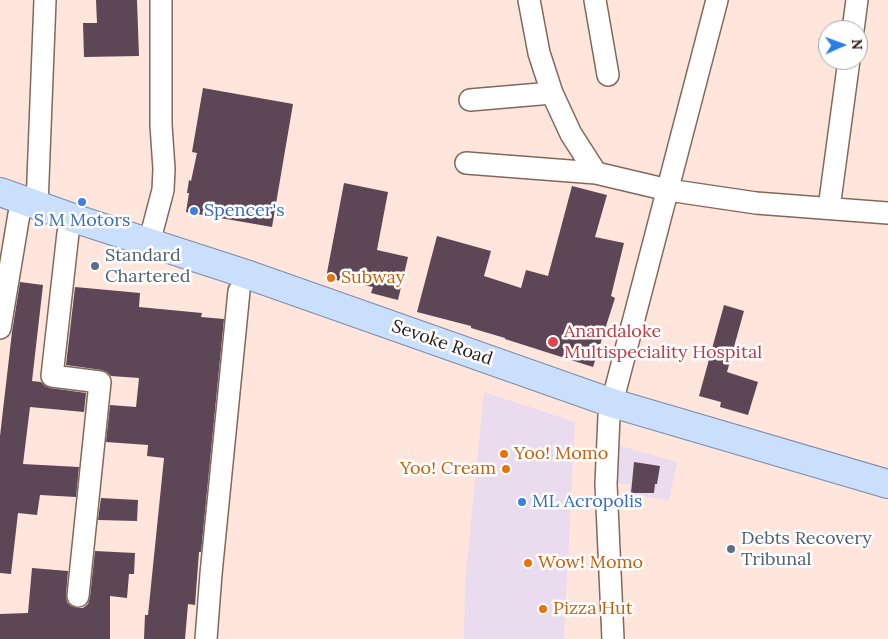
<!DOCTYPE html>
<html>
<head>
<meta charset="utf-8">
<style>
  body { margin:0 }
  #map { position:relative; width:888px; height:639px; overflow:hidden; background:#ffe5db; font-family:Lora,serif }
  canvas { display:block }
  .north { position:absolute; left:818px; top:20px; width:50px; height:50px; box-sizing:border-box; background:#fff; border:1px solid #a8a3a2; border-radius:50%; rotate:88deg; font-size:14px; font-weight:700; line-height:20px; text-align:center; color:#251a16 }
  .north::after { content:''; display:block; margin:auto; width:18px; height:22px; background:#297ee8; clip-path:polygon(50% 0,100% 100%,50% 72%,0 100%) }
</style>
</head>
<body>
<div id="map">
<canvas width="888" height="639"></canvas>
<div class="north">N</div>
</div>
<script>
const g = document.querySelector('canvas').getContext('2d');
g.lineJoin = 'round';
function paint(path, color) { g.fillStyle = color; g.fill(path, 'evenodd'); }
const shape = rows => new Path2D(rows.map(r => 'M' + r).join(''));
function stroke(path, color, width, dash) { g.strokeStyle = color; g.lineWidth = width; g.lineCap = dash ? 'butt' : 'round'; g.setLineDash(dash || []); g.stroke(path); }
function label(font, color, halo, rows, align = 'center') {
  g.font = font + ' Lora,serif'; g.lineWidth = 5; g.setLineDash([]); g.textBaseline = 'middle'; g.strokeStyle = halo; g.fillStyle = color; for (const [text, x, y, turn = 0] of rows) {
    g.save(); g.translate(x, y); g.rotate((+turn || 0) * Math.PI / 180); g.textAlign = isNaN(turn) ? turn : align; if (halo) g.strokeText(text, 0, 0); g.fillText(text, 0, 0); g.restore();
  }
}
paint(shape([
  [484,392,575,422,564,639,464,639,465,582],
  [614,444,677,462,669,501,630,493,630,484,614,484]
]), '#ebdbee');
paint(shape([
  [96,0,137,0,139,56,84,57,83,23,97,23],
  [203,88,293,104,272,227,186,212,189,193,187,193,189,180,191,181,197,153,192,152],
  [344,183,388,192,377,250,408,257,398,300,371,293,373,287,326,278],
  [572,186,607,195,595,237,624,243,611,296,615,298,593,367,505,339,505,338,471,328,471,326,417,312,437,236,491,251,484,276,521,288,526,270,548,276],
  [20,282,43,285,32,381,41,382,45,386,50,388,86,393,84,412,30,407,23,464,79,467,76,497,40,495,37,515,18,513,11,574,0,573,0,436,12,332],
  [75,287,140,293,139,307,202,313,201,317,224,319,201,552,199,552,195,605,188,604,185,639,144,639,145,615,148,615,164,458,147,456,148,445,106,442,110,405,136,407,139,378,111,376,107,372,102,370,66,365],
  [724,305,744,311,727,372,758,382,748,415,720,407,721,402,699,396],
  [634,462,660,466,657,484,655,484,654,493,631,493],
  [101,498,138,500,137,521,98,520],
  [95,551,135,553,134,574,129,574,127,598,110,596,110,639,0,639,0,614,28,613,32,568,68,571,66,595,67,602,71,606,77,608,83,608,88,604,90,597]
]), '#5d4655');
const minor = shape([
  [529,0,539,53,552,93,571,134,596,173],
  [595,0,608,75],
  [853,30,857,0],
  [470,100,552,93],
  [466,163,596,173,668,190,756,203,888,213],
  [37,205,45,0],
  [829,208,849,60],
  [68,233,52,376,100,382,78,596],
  [149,243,163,190,164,169,161,125,161,0],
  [0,328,19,214],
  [612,403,717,0],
  [609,416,606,484,613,639],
  [206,639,211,574,239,291]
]);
const major = shape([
  [0,192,73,218,243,273,612,403,888,484]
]);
stroke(minor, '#82675c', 24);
stroke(major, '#798caa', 30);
stroke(minor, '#fff', 21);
stroke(major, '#cadffc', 28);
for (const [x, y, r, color] of [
  [82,202,5,"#3f7fe0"],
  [194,211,5,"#3f7fe0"],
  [95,266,5,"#5c6f8a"],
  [331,278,5,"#e8710a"],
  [553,342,6,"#e0444e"],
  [504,454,5,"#e8710a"],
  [506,469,5,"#e8710a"],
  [522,502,5,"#3f7fe0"],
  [731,549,5,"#5c6f8a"],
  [528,563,5,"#e8710a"],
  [543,609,5,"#e8710a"]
]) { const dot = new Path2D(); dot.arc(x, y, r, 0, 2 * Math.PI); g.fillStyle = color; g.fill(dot); stroke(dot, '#fff', 2); }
label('18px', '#366cbe', '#fff', [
  ["Spencer's",204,211],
  ["S M Motors",82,221,"center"],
  ["ML Acropolis",532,502]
], 'left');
label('18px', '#4e5e75', '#fff', [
  ["Standard",105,256],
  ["Chartered",105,277],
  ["Debts Recovery",741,539],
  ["Tribunal",741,560]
], 'left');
label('18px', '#c56008', '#fff', [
  ["Subway",341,278],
  ["Yoo! Momo",514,454],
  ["Yoo! Cream",496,469,"right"],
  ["Wow! Momo",538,563],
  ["Pizza Hut",553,609]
], 'left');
label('18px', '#be3a42', '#fff', [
  ["Anandaloke",564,332],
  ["Multispeciality Hospital",564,353]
], 'left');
label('18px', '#251a16', '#fff', [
  ["Sevoke Road",442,343,19]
]);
</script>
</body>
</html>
